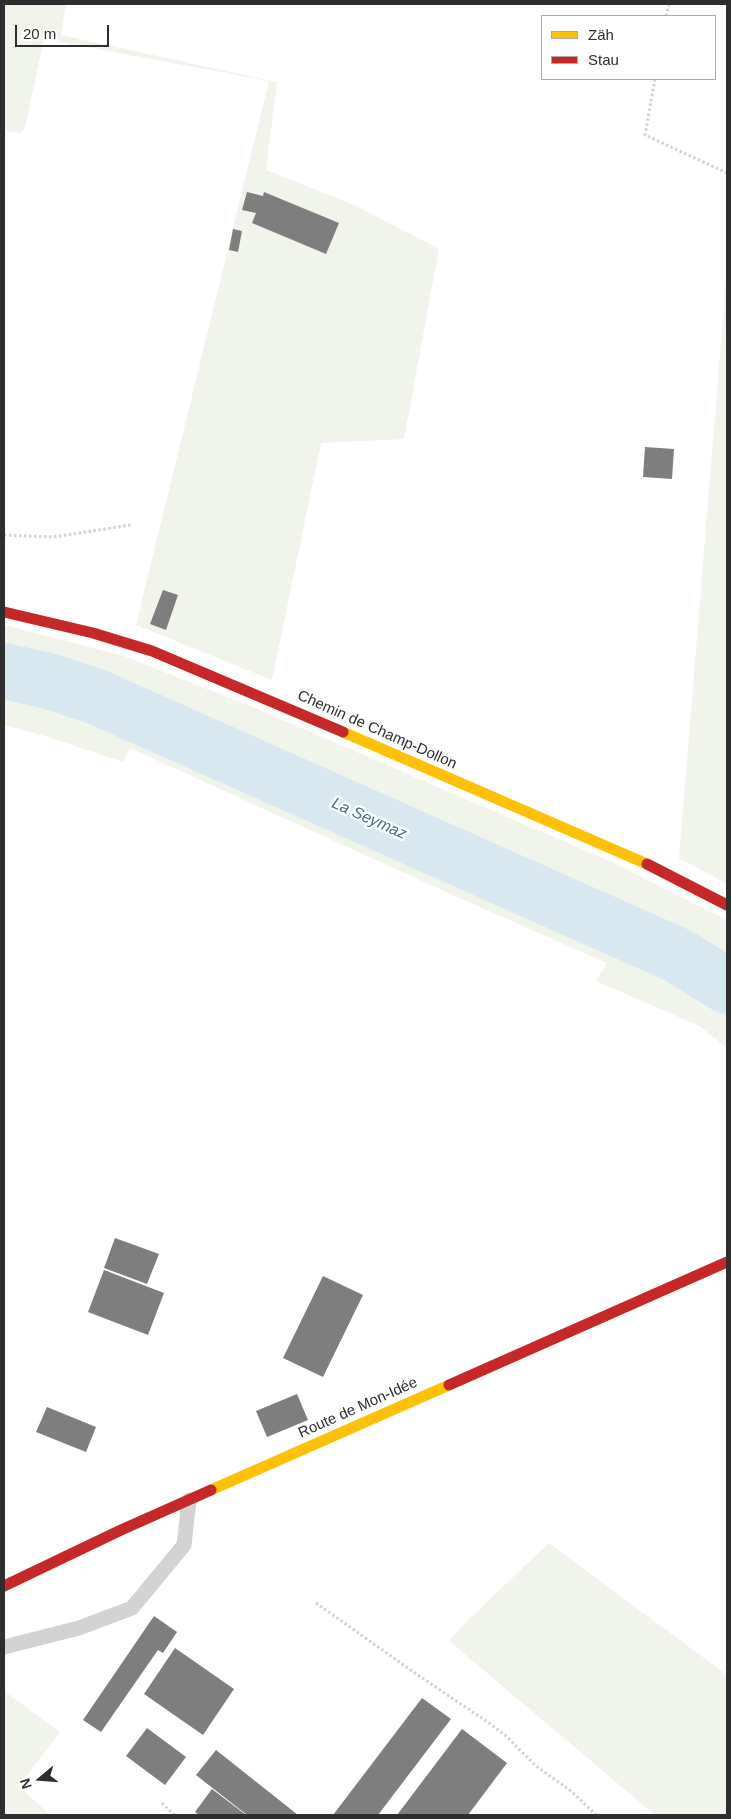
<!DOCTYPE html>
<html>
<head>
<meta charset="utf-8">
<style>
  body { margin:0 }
  #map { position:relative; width:731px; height:1819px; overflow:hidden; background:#fff; font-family:Arial,sans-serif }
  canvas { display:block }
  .frame { position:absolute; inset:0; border:5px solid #2e2e2e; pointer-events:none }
  .legend { position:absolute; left:541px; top:15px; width:175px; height:65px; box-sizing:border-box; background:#fff; border:1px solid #ababab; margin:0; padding:6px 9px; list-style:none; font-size:15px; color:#2e2e2e }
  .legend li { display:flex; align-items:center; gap:10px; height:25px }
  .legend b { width:25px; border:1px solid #ababab }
  .north { position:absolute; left:15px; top:1754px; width:50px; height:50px; -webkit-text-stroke:4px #fff; paint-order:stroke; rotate:252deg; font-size:14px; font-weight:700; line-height:20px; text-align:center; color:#2e2e2e }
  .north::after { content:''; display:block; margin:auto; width:18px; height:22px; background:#2e2e2e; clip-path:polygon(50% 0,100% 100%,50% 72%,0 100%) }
  .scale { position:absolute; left:15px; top:25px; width:94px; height:22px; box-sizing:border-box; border:2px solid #2e2e2e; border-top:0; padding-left:6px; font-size:15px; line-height:18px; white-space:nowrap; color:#2e2e2e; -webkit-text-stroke:4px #fff; paint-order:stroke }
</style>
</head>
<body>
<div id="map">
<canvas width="731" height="1819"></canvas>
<div class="frame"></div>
<ul class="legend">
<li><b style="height:6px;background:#ffc107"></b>Zäh</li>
<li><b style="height:6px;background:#c62828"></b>Stau</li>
</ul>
<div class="north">N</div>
<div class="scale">20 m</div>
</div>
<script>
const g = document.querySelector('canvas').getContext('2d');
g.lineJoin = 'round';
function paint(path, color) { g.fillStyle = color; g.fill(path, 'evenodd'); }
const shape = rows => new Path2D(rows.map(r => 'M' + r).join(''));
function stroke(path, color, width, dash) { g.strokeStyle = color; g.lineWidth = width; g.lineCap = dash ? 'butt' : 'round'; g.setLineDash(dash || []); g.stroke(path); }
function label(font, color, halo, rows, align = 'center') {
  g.font = font + ' Arial,sans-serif'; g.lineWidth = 5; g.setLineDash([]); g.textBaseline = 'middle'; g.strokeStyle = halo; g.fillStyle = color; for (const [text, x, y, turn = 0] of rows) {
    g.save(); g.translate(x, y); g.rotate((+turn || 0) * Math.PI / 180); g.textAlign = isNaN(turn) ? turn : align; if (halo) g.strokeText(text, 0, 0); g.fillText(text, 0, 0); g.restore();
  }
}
paint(shape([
  [4,4,66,4,61,35,277,82,266,170,354,205,439,249,404,439,321,443,272,680,136,625,269,81,44,39,25,127,21,133,4,131],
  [727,268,727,884,679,858],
  [4,625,124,656,255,708,614,863,727,920,727,1048,699,1026,596,981,607,963,466,901,130,748,123,762,49,737,4,725],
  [549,1543,727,1675,727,1815,655,1815,449,1641,466,1622],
  [4,1691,60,1732,19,1786,50,1815,4,1815]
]), '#f0f4eb');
stroke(shape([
  [4,671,49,681,97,697,677,955,727,986]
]), '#d8e8f1', 56);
paint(shape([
  [247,192,263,196,264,192,339,223,326,254,252,223,256,213,242,210],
  [233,229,242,231,238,252,229,250],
  [645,447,674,449,672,479,643,477],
  [163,590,178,595,166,630,150,624],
  [115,1238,159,1254,147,1284,104,1268],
  [104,1270,164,1293,148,1335,88,1312],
  [323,1276,363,1295,323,1377,283,1358],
  [297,1394,308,1420,267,1437,256,1411],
  [47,1407,96,1427,86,1452,36,1432],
  [154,1616,177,1632,163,1653,158,1650,101,1732,83,1720],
  [175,1648,234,1689,203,1735,144,1694],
  [422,1698,451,1719,378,1815,333,1815],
  [147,1728,186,1757,165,1785,126,1756],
  [462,1729,507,1763,468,1815,397,1815],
  [216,1750,298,1815,247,1815,196,1775],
  [212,1789,246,1815,199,1815,195,1812]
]), '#7e7e7e');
stroke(shape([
  [666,16,669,4],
  [655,79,645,135,727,173],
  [4,535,53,537,131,525],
  [316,1603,412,1671,489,1723,506,1736,536,1766,571,1791,596,1815],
  [162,1803,174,1815]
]), '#d3d3d3', 3, [2.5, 2.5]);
stroke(shape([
  [4,1647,79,1628,132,1608,184,1545,189,1500]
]), '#d3d3d3', 15);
stroke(shape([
  [343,732,647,864],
  [211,1490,449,1385]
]), '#ffc107', 11);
stroke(shape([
  [4,612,93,633,152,651,343,732],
  [647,864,727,905],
  [449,1385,727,1262],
  [4,1586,121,1530,211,1490]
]), '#c62828', 11);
label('15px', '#2e2e2e', '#fff', [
  ["Chemin de Champ-Dollon",377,730,24],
  ["Route de Mon-Idée",358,1408,-24]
]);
label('italic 16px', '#3b7090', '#fff', [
  ["La Seymaz",369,819,24]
]);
</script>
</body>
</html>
